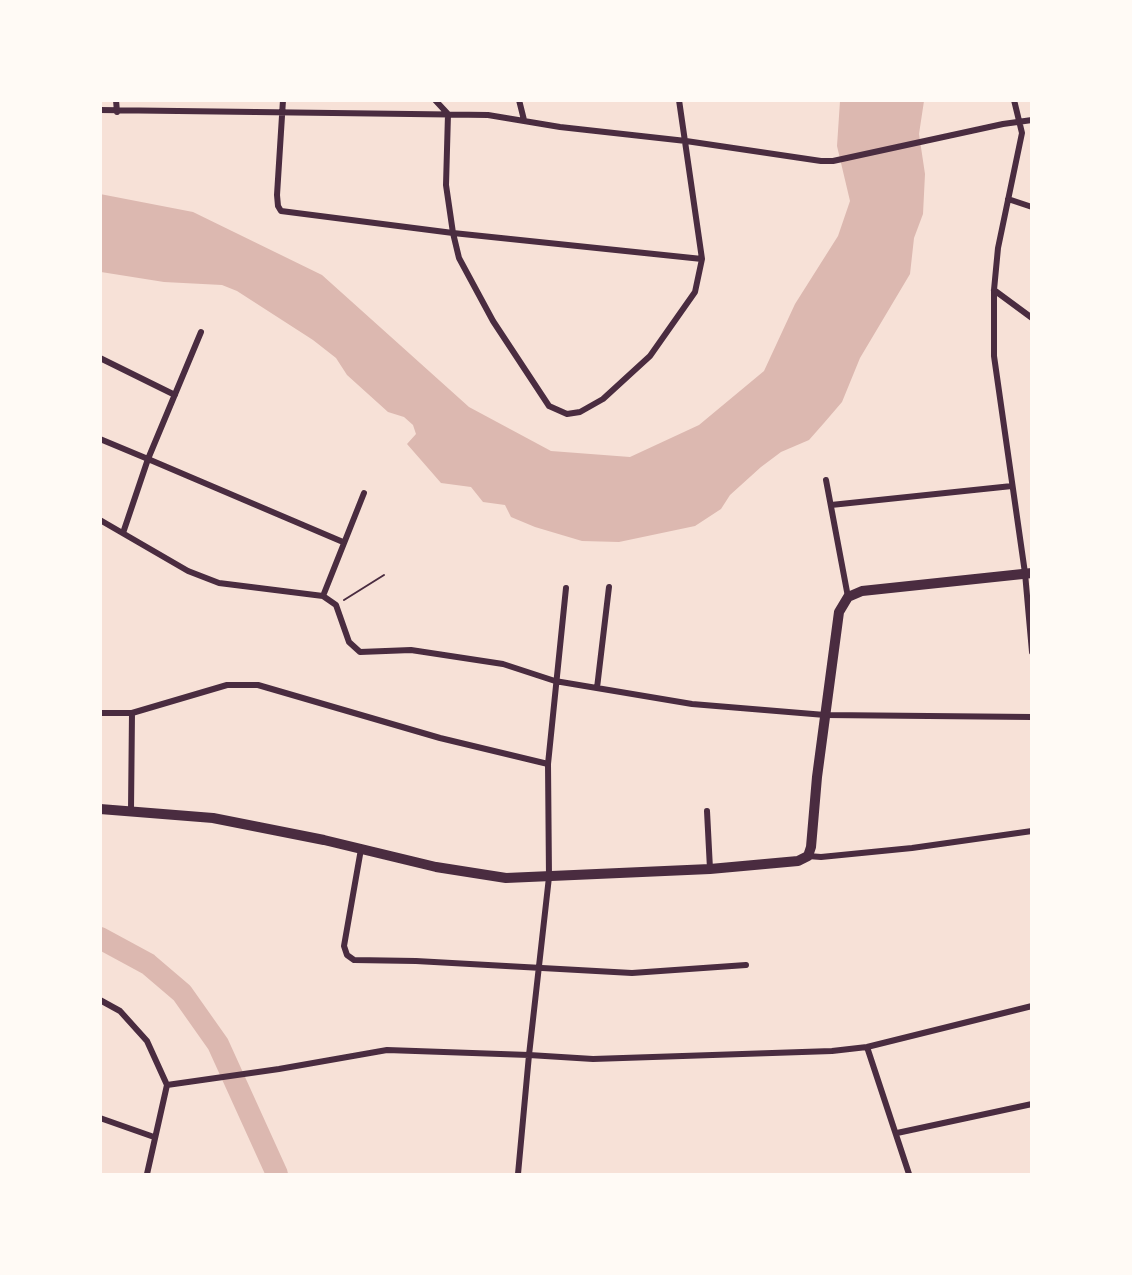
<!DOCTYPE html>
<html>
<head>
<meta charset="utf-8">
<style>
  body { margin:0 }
  #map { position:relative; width:1132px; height:1275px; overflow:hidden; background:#f7e1d7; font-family:Commissioner,sans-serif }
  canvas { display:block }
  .frame { position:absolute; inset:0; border:102px solid #fffaf5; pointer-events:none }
</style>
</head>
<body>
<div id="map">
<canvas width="1132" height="1275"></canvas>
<div class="frame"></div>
</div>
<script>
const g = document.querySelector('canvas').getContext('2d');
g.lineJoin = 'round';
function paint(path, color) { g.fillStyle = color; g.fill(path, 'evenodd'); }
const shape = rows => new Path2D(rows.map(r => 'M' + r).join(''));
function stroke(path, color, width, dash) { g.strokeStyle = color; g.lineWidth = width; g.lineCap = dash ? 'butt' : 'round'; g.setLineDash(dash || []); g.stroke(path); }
paint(shape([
  [840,101,924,101,919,134,925,174,923,214,914,238,910,274,860,358,842,402,824,423,809,440,781,452,761,467,730,495,721,509,695,526,619,542,582,541,535,527,511,517,505,505,483,502,471,487,441,483,407,444,416,434,413,425,404,417,388,412,347,375,336,358,313,340,237,291,222,285,164,282,101,272,100,194,193,212,322,275,469,407,551,451,630,457,699,425,764,371,795,304,838,236,850,201,837,146]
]), '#dcb8b0');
stroke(shape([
  [100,938,148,964,182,993,218,1044,277,1174]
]), '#dcb8b0', 22);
stroke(shape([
  [344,600,384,575]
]), '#4a2c40', 2);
stroke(shape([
  [116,100,117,112],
  [283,100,277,195,278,206,281,211,453,233,459,258,493,321,549,406,567,414,580,412,603,399,650,356,695,292,702,259,679,100],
  [435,100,448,114,446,185,453,233,702,259],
  [519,100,524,120],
  [1014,100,1022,133,998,248,994,290,994,356,1025,573,1032,652],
  [100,110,488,115,560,127,686,141,821,161,833,161,1003,124,1032,120],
  [1008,199,1032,207],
  [994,290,1032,318],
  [100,358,175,395],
  [100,439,148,459,201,332],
  [826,480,848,597],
  [831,505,1012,486],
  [100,520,188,571,219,583,323,596,336,605,349,642,360,652,411,650,503,664,555,681,692,704,825,715,1032,717],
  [123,533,148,459,343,542],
  [566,588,548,764,549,877,529,1055,593,1059,832,1051,867,1047,1032,1006],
  [323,596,364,493],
  [597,688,609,587],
  [100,713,132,713,227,685,258,685,440,738,548,764],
  [131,809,132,713],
  [707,811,710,869],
  [361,849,344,946,347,955,354,960,416,961,632,973,746,965],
  [808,856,821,857,912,848,1032,831],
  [100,1000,120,1011,147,1041,167,1085,147,1174],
  [867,1047,909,1174],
  [167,1085,279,1069,387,1050,529,1055,518,1174],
  [100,1118,154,1137],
  [897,1133,1032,1104]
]), '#4a2c40', 6);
stroke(shape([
  [100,809,213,818,324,840,436,867,506,878,710,869,798,861,808,856,811,847,817,777,839,612,848,597,862,591,1032,573]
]), '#4a2c40', 10);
</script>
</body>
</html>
